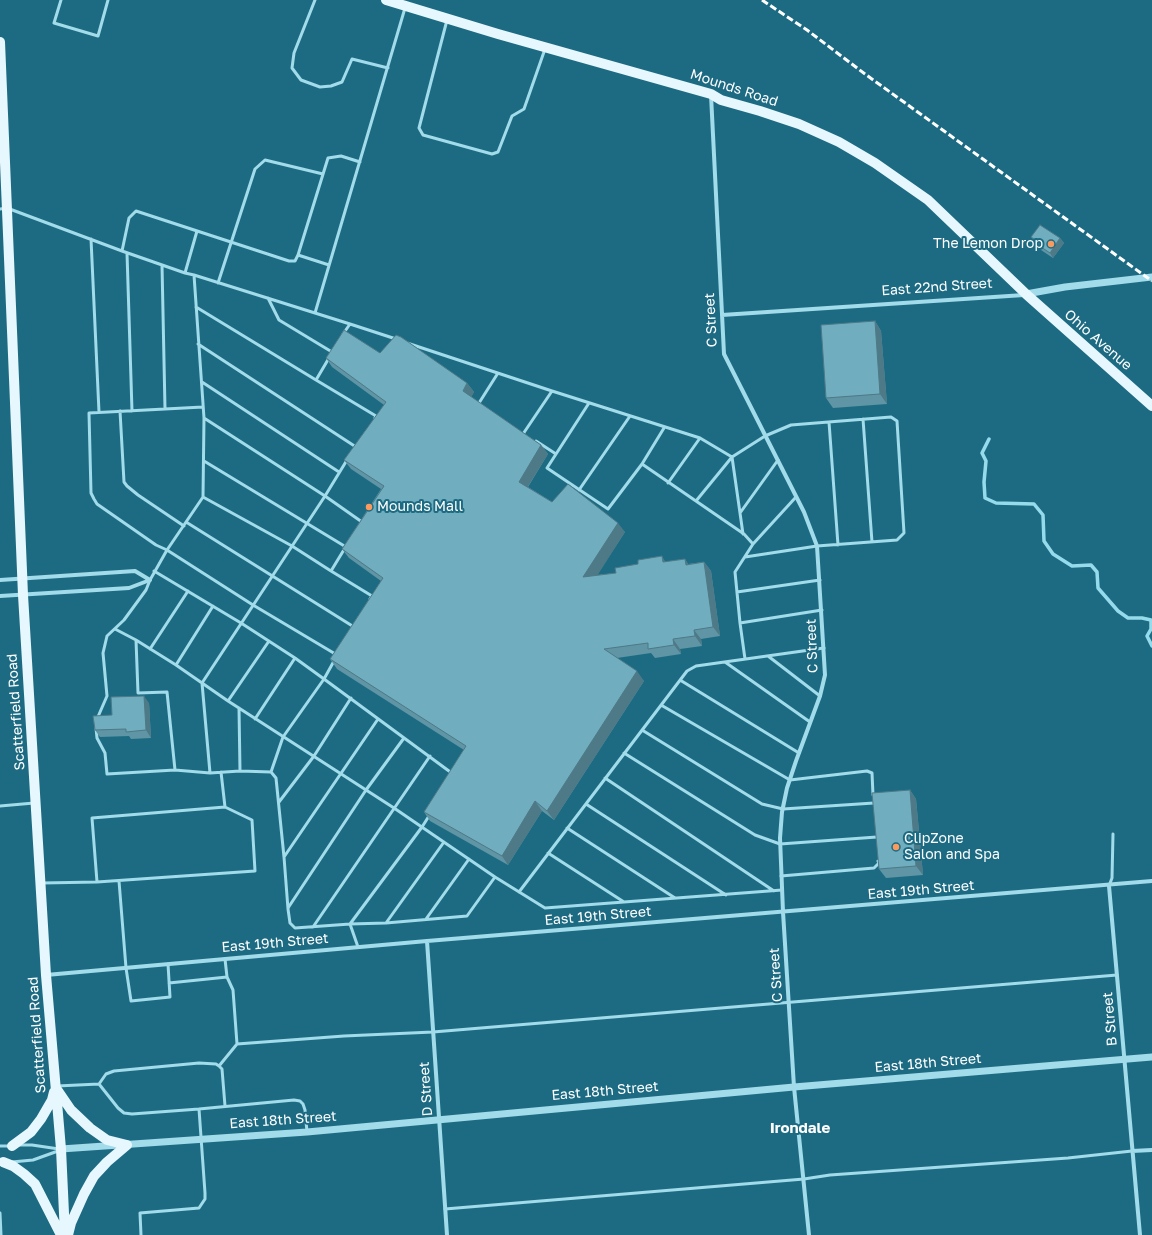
<!DOCTYPE html>
<html>
<head>
<meta charset="utf-8">
<style>
  body { margin:0 }
  canvas { display:block; background:#1c6b83 }
</style>
</head>
<body>
<canvas width="1152" height="1235"></canvas>
<script>
const g = document.querySelector('canvas').getContext('2d');
g.lineJoin = 'round';
const shape = rows => new Path2D(rows.map(r => 'M' + r).join(''));
function stroke(path, color, width, dash) { g.strokeStyle = color; g.lineWidth = width; g.lineCap = dash ? 'butt' : 'round'; g.setLineDash(dash || []); g.stroke(path); }
function paint(path, color) { g.fillStyle = color; g.fill(path, 'evenodd'); }
function label(font, color, halo, rows, align = 'center') {
  g.font = font + ' "Golos Text",sans-serif'; g.lineWidth = 4; g.setLineDash([]); g.textBaseline = 'middle'; g.strokeStyle = halo; g.fillStyle = color; for (const [text, x, y, turn = 0] of rows) {
    g.save(); g.translate(x, y); g.rotate((+turn || 0) * Math.PI / 180); g.textAlign = isNaN(turn) ? turn : align; if (halo) g.strokeText(text, 0, 0); g.fillText(text, 0, 0); g.restore();
  }
}
stroke(shape([
  [989,439,982,453,986,461,984,482,985,498,996,503,1034,504,1043,515,1044,541,1053,554,1072,566,1091,565,1097,572,1098,588,1118,611,1128,618,1142,618,1151,620,1151,629,1147,636,1152,646]
]), '#95dbec', 3.5);
stroke(shape([
  [61,0,54,23,98,36,108,0],
  [315,0,294,53,292,68,301,80,320,87,331,86,342,82,352,59,388,68],
  [447,20,419,128,423,135,492,154,498,152,512,116,524,109,545,49],
  [0,209,7,208,122,251,129,218,136,211,289,261,295,261,298,255],
  [91,239,99,412],
  [122,251,185,273,194,275],
  [127,253,132,411],
  [162,265,165,409],
  [329,265,298,255,328,158,341,156,360,162],
  [185,273,197,231],
  [218,283,255,169,265,160,323,174],
  [268,298,279,320,332,352],
  [196,307,316,380],
  [315,313,405,8],
  [350,324,396,339],
  [407,343,552,391,700,438,732,457,765,436,791,425,891,417,897,421,904,533,897,540,817,546,745,557],
  [198,344,356,447],
  [329,358,316,380,376,416,375,418],
  [202,382,339,472],
  [479,403,498,373],
  [589,403,547,468,608,509,642,464,744,534,753,544,735,572,740,623],
  [203,407,89,413,91,493,94,499,97,504,156,545,167,550,253,605,337,655],
  [120,411,124,482,127,486,138,495,184,526],
  [204,418,325,496,202,683,210,773],
  [863,419,872,542],
  [829,422,838,545],
  [524,434,523,434,552,391],
  [536,441,556,454],
  [732,457,743,534],
  [347,460,325,496,362,522,361,524],
  [204,461,346,547],
  [642,464,664,428],
  [668,483,700,438],
  [579,490,630,416],
  [203,497,292,546,331,571],
  [696,501,732,457],
  [740,513,778,460],
  [186,522,354,627],
  [753,544,796,497],
  [345,548,331,571,372,596,370,599],
  [154,571,241,623,295,658,324,679,283,737,271,772],
  [737,592,820,580],
  [213,606,176,665,228,701,394,808,495,877,545,908,782,890],
  [115,629,136,640,138,693,167,692,175,770],
  [136,640,176,665],
  [150,649,188,591],
  [768,656,820,696],
  [745,659,740,623,822,610],
  [334,661,324,679,453,774],
  [725,662,810,722],
  [680,680,799,753],
  [228,701,269,641],
  [661,705,790,780,867,771,872,773,873,795],
  [239,708,240,771],
  [97,719,107,696,103,653,107,636,124,620,146,590,150,580,167,550,203,497,204,418,194,275,350,324,343,334],
  [255,719,295,658],
  [96,728,97,738,105,753,107,774,175,770,210,773,240,771,271,772,276,778,284,857,288,909,290,923,295,928,350,924,386,923,467,916,495,877],
  [642,730,762,804,783,809,874,803],
  [624,753,755,835,780,844,877,837],
  [605,778,774,891],
  [279,802,314,756,351,698],
  [586,804,726,895],
  [0,806,34,803],
  [567,828,675,898],
  [548,853,624,902],
  [284,857,378,719],
  [781,876,874,868,879,863,878,861],
  [119,881,126,968,131,1001,170,997,168,964],
  [97,882,255,871,252,820,225,807],
  [42,883,97,882,92,818,225,807,221,772],
  [1109,886,1112,878,1113,834],
  [519,892,687,671,696,666,824,648],
  [288,908,366,790,404,738],
  [426,919,469,859],
  [386,923,444,842],
  [313,927,430,756],
  [358,947,350,924,422,827,429,816],
  [225,959,227,977,233,990,237,1044,344,1036,433,1032,1117,975],
  [169,983,227,977],
  [219,1066,237,1044],
  [99,1084,106,1074,114,1071,199,1063,216,1064,219,1066,222,1069,225,1106],
  [99,1084,118,1108,124,1113,132,1114,199,1109],
  [57,1086,99,1084],
  [17,1145,32,1145,59,1149],
  [0,1146,10,1146],
  [12,1162,33,1160,58,1151],
  [445,1209,804,1179,830,1175,1068,1158,1132,1151],
  [0,1213,1,1235],
  [141,1235,140,1213,199,1208,205,1199,205,1193,199,1109,294,1100,300,1101,303,1104,305,1110,307,1132]
]), '#a2dbea', 3);
stroke(shape([
  [711,95,724,354,804,512,817,546,825,675,820,696,796,761,787,788,782,812,780,838,783,912,794,1087,809,1235],
  [722,315,1024,295],
  [0,580,135,571,150,580],
  [0,596,129,588,150,580],
  [1109,886,1140,1235],
  [427,941,447,1235],
  [46,975,427,941,1152,881],
  [1132,1151,1152,1150]
]), '#a2dbea', 4);
stroke(shape([
  [1026,294,1065,287,1152,277],
  [61,1149,307,1132,794,1087,1152,1057]
]), '#a2dbea', 7);
stroke(shape([
  [386,0,498,34,711,94,721,100,760,111,799,124,839,142,875,163,928,200,1026,294,1152,406],
  [0,42,23,595,46,975,61,1149,65,1235],
  [56,1088,71,1110,90,1128,107,1140,127,1145],
  [12,1146,31,1132,41,1119,52,1100,54,1092],
  [3,1162,13,1166,24,1174,35,1184,61,1235],
  [68,1235,71,1223,84,1194,94,1176,107,1162,127,1145]
]), '#e6f7fe', 10);
stroke(shape([
  [762,0,807,30,865,74,1152,281]
]), '#fff', 3, [7, 3]);
paint(shape([
  [1031,237,1060,238,1064,243,1053,258,1038,248,1035,243,1035,242],
  [875,321,881,331,887,404,833,408,826,398],
  [380,353,467,383,474,392,471,397,541,445,548,454,528,487,552,502,625,532,597,575,616,573,666,562,685,559,688,564,704,562,711,571,720,636,701,639,702,646,680,649,681,654,655,658,651,653,617,658,644,681,554,820,542,811,508,865,430,821,424,812,464,750,337,669,330,659,381,581,349,558,342,549,381,489,351,469,344,460,384,405,332,367,326,358],
  [149,703,151,738,131,739,129,736,100,737,95,730,112,715],
  [910,790,916,799,923,875,886,878,879,869]
]), '#5f95a4');
paint(shape([
  [1060,238,1064,243,1053,258,1050,253],
  [875,321,881,331,887,404,880,394],
  [467,383,474,392,469,401,463,391],
  [541,445,548,454,525,491,519,482],
  [618,523,625,532,590,587,583,577],
  [662,556,668,566,663,562],
  [685,559,691,569,686,565],
  [704,562,711,571,720,636,713,627],
  [694,630,701,639,702,646,695,636],
  [673,639,680,649,681,654,674,645],
  [637,671,644,681,554,820,547,811],
  [144,696,149,703,151,738,146,730],
  [910,790,916,799,923,875,916,866],
  [535,801,542,811,508,865,502,856]
]), '#4e7986');
const building = shape([
  [1040,225,1060,238,1050,253,1035,243,1037,241,1031,237,1040,225],
  [875,321,880,394,826,398,821,325,875,321],
  [344,330,380,353,396,335,401,337,467,383,463,391,541,445,519,482,552,502,568,484,618,523,583,577,616,573,615,568,638,564,638,560,662,556,663,562,685,559,686,565,704,562,713,627,694,630,695,636,673,639,674,645,648,649,648,643,604,649,637,671,547,811,535,801,502,856,424,812,466,746,330,659,383,578,342,549,384,486,344,460,386,402,326,358,344,330],
  [144,696,146,730,126,732,126,729,95,730,93,716,112,715,111,697,144,696],
  [910,790,916,866,879,869,872,793,910,790]
]);
paint(building, '#6fadbf');
stroke(building, '#4e7986', 1);
for (const [x, y, r, color] of [
  [1051,244,4,"#fb9a5f"],
  [369,507,4,"#fb9a5f"],
  [896,847,4,"#fb9a5f"]
]) { const dot = new Path2D(); dot.arc(x, y, r, 0, 2 * Math.PI); g.fillStyle = color; g.fill(dot); stroke(dot, '#1c6b83', 1.5); }
label('14px', '#fff', '#1c6b83', [
  ["Mounds Road",734,88,18],
  ["East 22nd Street",937,287,-4],
  ["C Street",711,320,-93],
  ["Ohio Avenue",1098,340,41],
  ["C Street",812,646,-92],
  ["Scatterfield Road",16,712,-94],
  ["East 19th Street",921,890,-5],
  ["East 19th Street",598,916,-5],
  ["East 19th Street",275,943,-5],
  ["C Street",776,975,-94],
  ["B Street",1110,1019,-95],
  ["Scatterfield Road",37,1035,-94],
  ["East 18th Street",928,1063,-5],
  ["D Street",426,1089,-94],
  ["East 18th Street",605,1091,-5],
  ["East 18th Street",283,1120,-4]
]);
label('14px', '#fff', '#1c6b83', [
  ["The Lemon Drop",1043,244,"right"],
  ["Mounds Mall",377,507],
  ["ClipZone",904,839],
  ["Salon and Spa",904,855]
], 'left');
label('bold 15px', '#fff', '#1c6b83', [
  ["Irondale",800,1128]
]);
</script>
</body>
</html>
